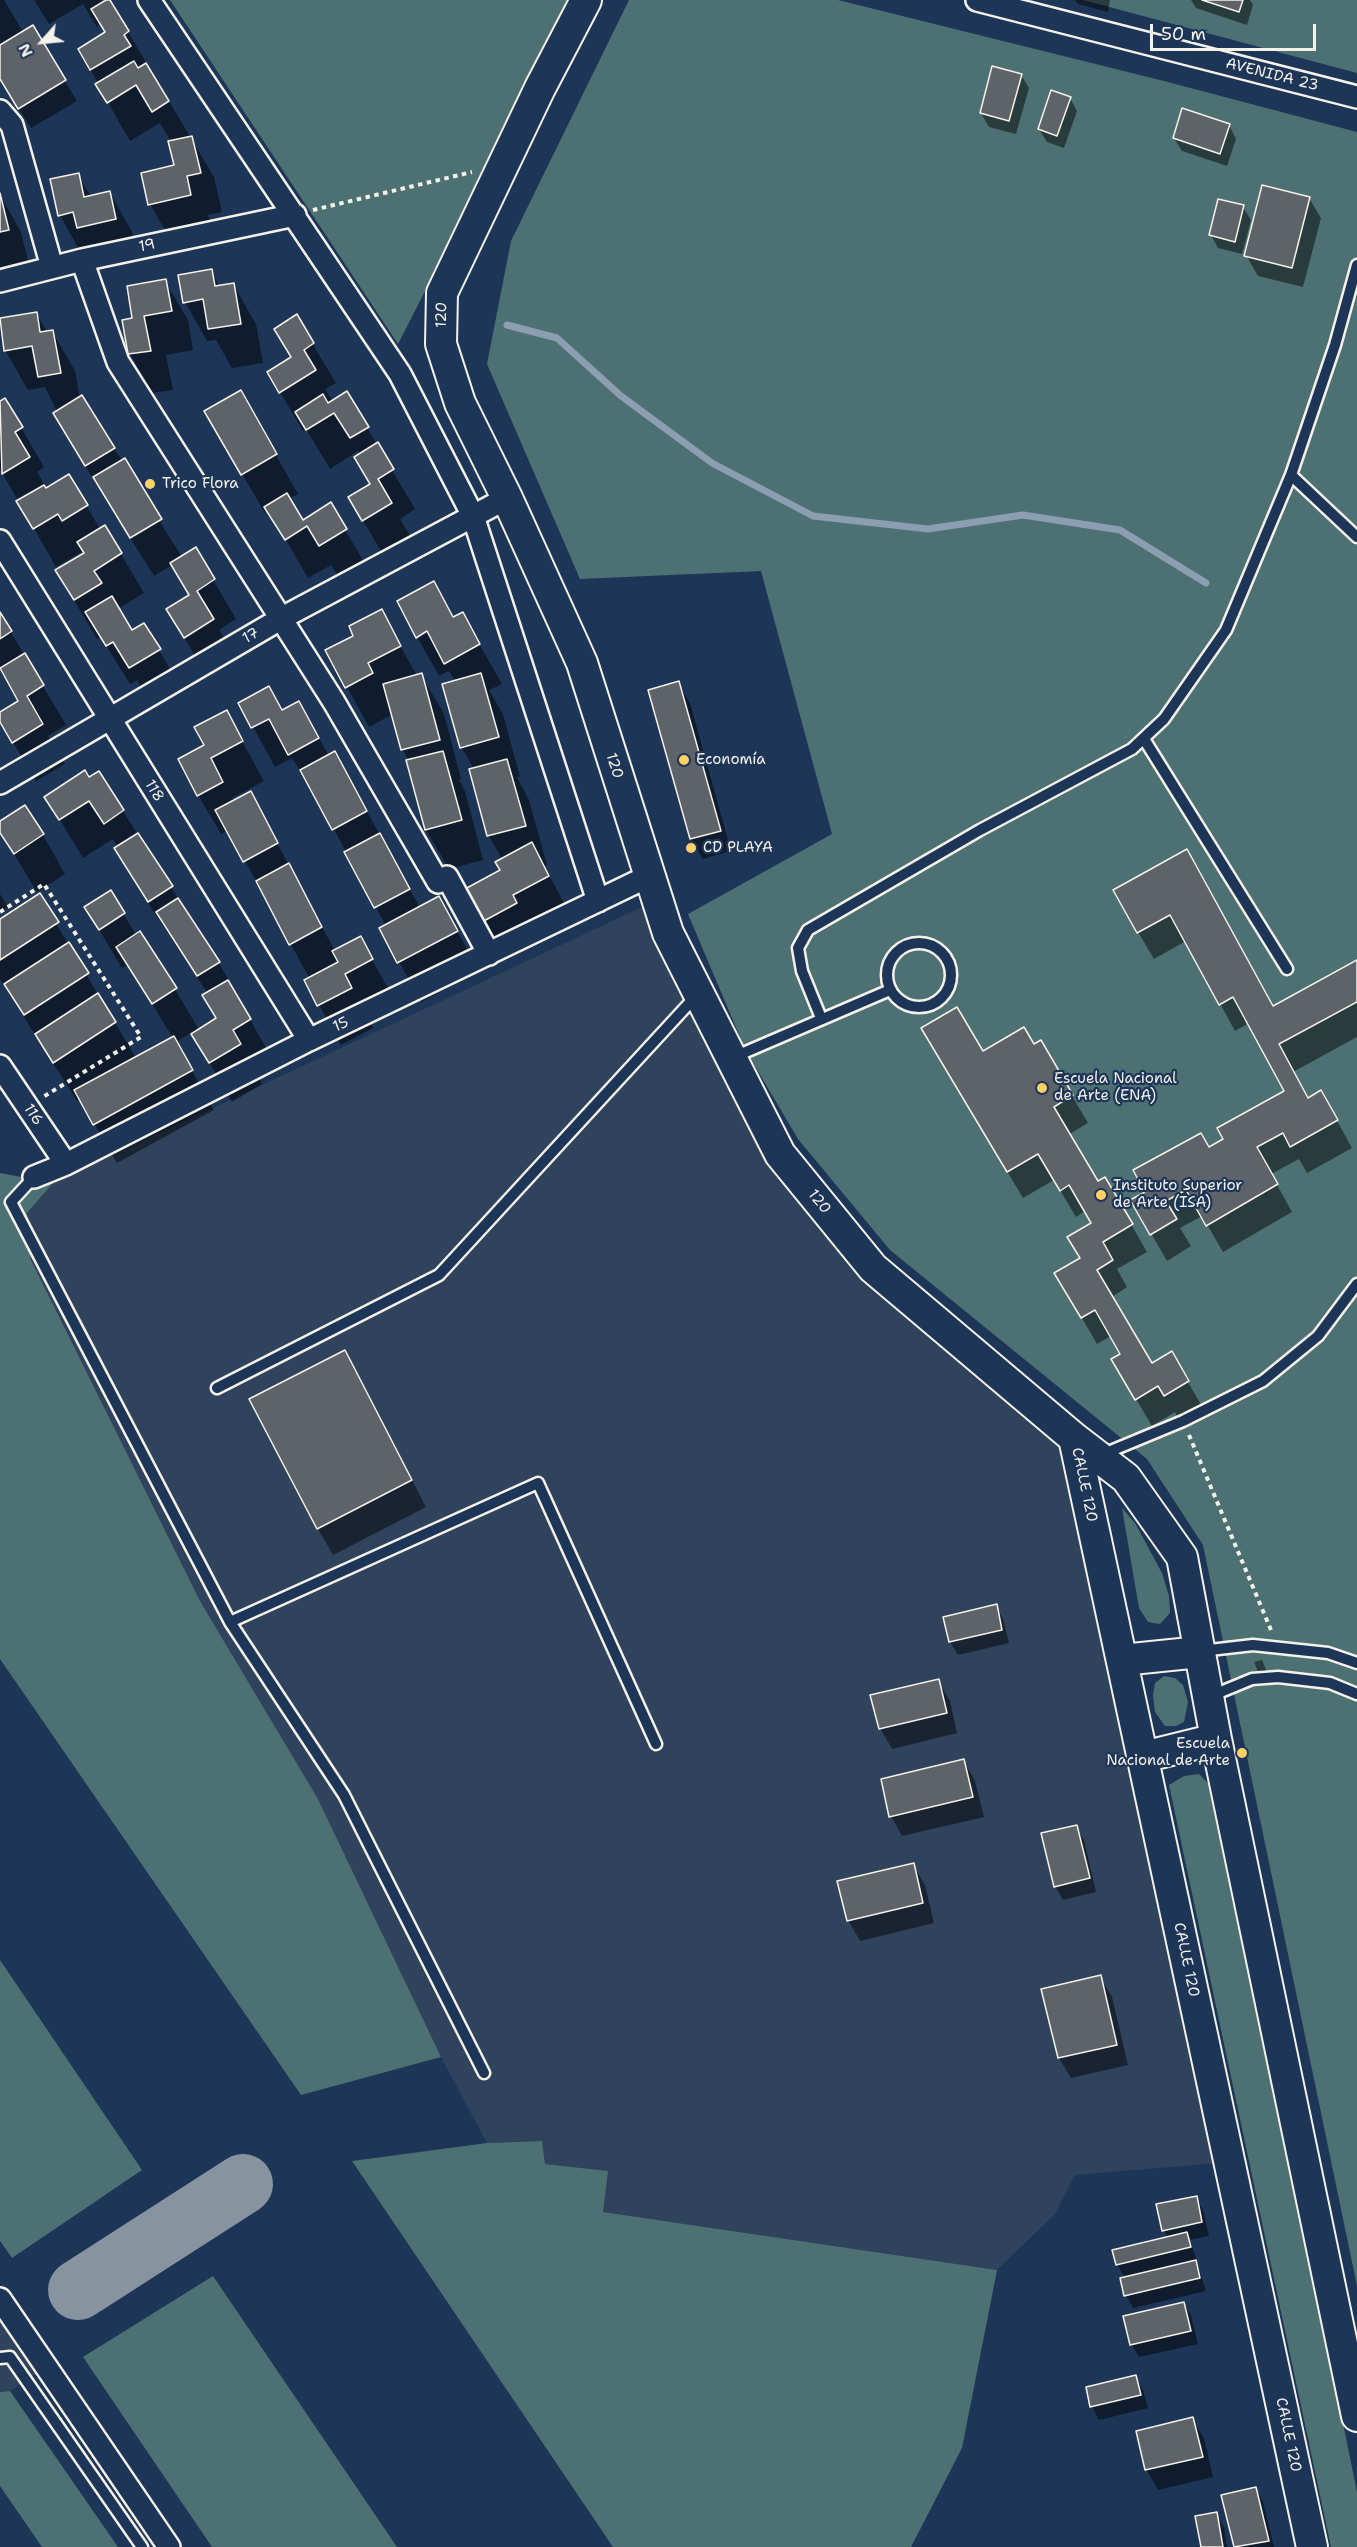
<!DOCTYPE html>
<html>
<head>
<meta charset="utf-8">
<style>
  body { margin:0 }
  #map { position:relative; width:1357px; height:2547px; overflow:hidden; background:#1d3557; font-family:"Shantell Sans",sans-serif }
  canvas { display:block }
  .north { position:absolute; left:12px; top:12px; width:60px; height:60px; -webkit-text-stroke:4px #1d3557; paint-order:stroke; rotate:243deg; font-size:16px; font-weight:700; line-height:24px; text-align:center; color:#f4f1e8 }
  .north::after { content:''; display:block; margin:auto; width:21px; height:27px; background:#f4f1e8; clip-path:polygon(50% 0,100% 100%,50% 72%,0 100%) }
  .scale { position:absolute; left:1150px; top:24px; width:166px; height:27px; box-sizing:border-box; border:3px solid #f4f1e8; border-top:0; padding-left:8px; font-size:18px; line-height:21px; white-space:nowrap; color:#f4f1e8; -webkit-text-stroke:4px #1d3557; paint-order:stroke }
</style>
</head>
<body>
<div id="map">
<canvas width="1357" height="2547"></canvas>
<div class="north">N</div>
<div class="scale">50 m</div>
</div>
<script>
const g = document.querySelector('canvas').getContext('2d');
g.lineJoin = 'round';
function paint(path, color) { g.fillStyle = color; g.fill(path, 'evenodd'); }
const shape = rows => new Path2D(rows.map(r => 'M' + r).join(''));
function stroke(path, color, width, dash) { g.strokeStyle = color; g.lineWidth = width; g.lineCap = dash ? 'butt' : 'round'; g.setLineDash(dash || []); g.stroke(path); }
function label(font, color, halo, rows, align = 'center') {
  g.font = font + ' "Shantell Sans",sans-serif'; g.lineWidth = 4.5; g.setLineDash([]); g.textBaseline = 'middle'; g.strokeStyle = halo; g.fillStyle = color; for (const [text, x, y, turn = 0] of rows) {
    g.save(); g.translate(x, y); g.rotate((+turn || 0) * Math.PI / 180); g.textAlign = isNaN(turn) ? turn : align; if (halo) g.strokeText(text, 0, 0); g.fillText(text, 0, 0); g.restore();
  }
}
paint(shape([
  [657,900,780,1154,873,1268,1074,1438,1230,2162,1075,2175,1055,2214,997,2270,603,2212,607,2171,545,2164,542,2141,487,2143,441,2057,318,1799,200,1601,31,1260,27,1213,53,1183],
  [0,2317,38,2373,10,2391,0,2392]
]), '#30435c');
paint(shape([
  [170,0,574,0,398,344],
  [629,0,838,0,1164,81,1357,132,1357,2286,1203,1545,1147,1459,890,1250,798,1139,746,1051,688,914,832,834,761,571,580,579,487,364,511,241],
  [1083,0,1357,0,1357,73],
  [0,1173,53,1183,27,1213,31,1260,200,1601,318,1799,441,2057,301,2095,0,1659],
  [1122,1508,1135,1523,1162,1573,1169,1596,1170,1613,1160,1624,1148,1622,1139,1608],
  [1164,1676,1175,1678,1183,1685,1188,1702,1184,1722,1176,1726,1165,1726,1155,1712,1153,1695,1155,1683],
  [1199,1774,1214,1789,1357,2492,1357,2547,1331,2547,1169,1785,1184,1776],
  [0,1960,142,2170,12,2258,0,2241],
  [542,2141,545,2164,608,2171,603,2212,997,2270,962,2448,911,2547,613,2547,352,2161,487,2143],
  [213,2276,397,2547,212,2547,83,2357],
  [10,2391,118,2547,42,2547,0,2486,0,2392]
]), '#4d7173');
paint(shape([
  [0,0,4,0,23,32,32,27,77,101,31,128,0,77],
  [34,0,101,0,103,4,109,0,214,177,222,212,208,215,213,234,172,243,150,204,176,166,171,142,160,123,130,141,120,124,80,50,107,33,101,24,97,27,83,4,49,24],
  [1075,0,1110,0,1108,12,1078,4],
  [1191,0,1250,0,1253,5,1247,25,1196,8],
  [1021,75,1029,88,1016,134,989,127,981,113],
  [1070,98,1077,111,1064,148,1047,142,1039,129],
  [1229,125,1236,139,1227,166,1182,151,1174,138],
  [78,174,91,197,110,193,132,232,138,258,82,255,60,215],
  [0,195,21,232,30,269,10,274,14,290,0,293],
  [1309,198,1321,218,1303,287,1258,276,1246,255],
  [1243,207,1251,220,1242,254,1218,248,1211,235],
  [211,271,220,287,233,284,256,324,263,363,232,368,216,340,207,341,185,302],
  [165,281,188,320,193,350,166,355,173,390,152,393,130,354,123,321,134,319],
  [36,313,47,332,52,331,75,371,80,398,82,397,182,557,195,549,236,619,219,630,236,658,207,676,168,610,191,596,172,565,154,576,77,453,45,387,28,390,5,350,0,320],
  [296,317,336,383,325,389,333,402,367,428,415,509,400,519,414,543,386,560,350,498,371,485,358,451,330,469,306,429,303,431,269,373,293,358],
  [240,392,298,494,288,499,302,522,330,504,368,569,343,584,331,565,308,578,269,511,265,513,206,412],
  [5,400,44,467,37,472,47,489,69,476,100,529,105,527,144,593,118,609,132,632,144,625,182,689,153,707,137,680,130,684,101,637,97,639,57,571,83,555,81,552,56,567,0,469,0,403],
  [434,583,454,618,462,614,502,684,489,690,503,714,520,777,517,777,529,800,547,865,544,866,571,916,534,935,538,943,506,960,483,921,502,871,502,859,489,836,471,770,474,769,461,747,456,682,449,671,439,676,417,637],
  [381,611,417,676,421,675,444,714,461,779,459,780,465,791,483,860,449,869,426,830,409,761,403,750,393,714,369,727,327,651,355,636],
  [0,614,66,725,48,736,65,764,36,781,0,720,0,714,20,702,0,670],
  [678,683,690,703,731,851,703,859,691,839,650,691],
  [240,703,282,711,299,703,329,756,335,753,420,908,439,898,479,971,421,1002,381,929,386,926,314,792,292,758,275,767],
  [226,712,264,781,232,798,234,802,250,793,335,951,360,938,394,999,366,1014,373,1028,341,1045,306,981,310,979,228,830,221,834,198,795,206,746],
  [99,773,219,963,272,1059,254,1069,262,1084,232,1102,192,1032,176,1042,214,1110,117,1163,80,1099,77,1101,0,979,0,920,39,895,136,1058,173,1038,128,965,122,968,86,908,110,892,136,935,175,989,199,1030,218,1019,208,994,138,888,113,839,83,858,46,797],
  [0,822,43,835,65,874,37,892,0,831],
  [1187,851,1273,1007,1357,962,1357,1037,1293,1072,1308,1099,1336,1119,1352,1148,1307,1173,1299,1159,1271,1174,1292,1212,1223,1252,1202,1216,1180,1228,1191,1246,1167,1261,1132,1200,1225,1140,1286,1091,1249,1023,1235,1031,1186,941,1154,959,1138,932],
  [0,894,8,907,0,912],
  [1040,1042,1088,1123,1068,1135,1097,1183,1105,1179,1147,1252,1117,1269,1127,1287,1112,1297,1151,1365,1171,1353,1203,1408,1180,1422,1175,1412,1152,1426,1113,1360,1122,1355,1111,1336,1097,1344,1056,1273,1081,1258,1093,1224,1085,1211,1076,1217,1054,1180,1023,1198,938,1056,983,1053,1034,1046],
  [359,1378,426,1507,333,1555,318,1529],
  [996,1606,1003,1619,1009,1643,958,1655,950,1642],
  [1262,1660,1267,1672,1259,1674,1254,1662],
  [938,1681,950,1701,957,1733,892,1749,880,1728],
  [964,1761,975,1781,984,1817,902,1836,891,1816],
  [1076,1827,1084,1840,1096,1892,1063,1900,1055,1886],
  [913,1865,925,1885,934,1923,860,1941,848,1920],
  [1100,1977,1112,1997,1128,2065,1071,2078,1059,2058],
  [1196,2197,1203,2210,1209,2236,1190,2240,1206,2291,1133,2308,1126,2295,1125,2278,1117,2264,1168,2238,1164,2230],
  [1184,2303,1191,2316,1198,2344,1139,2357,1131,2344],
  [1136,2377,1143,2390,1148,2408,1099,2420,1092,2406],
  [1193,2419,1204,2439,1213,2477,1158,2490,1147,2470,1137,2432],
  [1256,2488,1263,2502,1274,2547,1235,2547,1223,2496],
  [1216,2514,1224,2527,1227,2547,1203,2547]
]), '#0007');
stroke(shape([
  [507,325,557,338,621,396,712,463,813,516,928,529,1023,515,1120,530,1206,583]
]), '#8c9eb1', 7);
stroke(shape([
  [78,2290,243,2184]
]), '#8893a0', 60);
const building = shape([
  [106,0,110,0,129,31,124,35,131,46,90,70,78,49,105,32,91,9,106,0],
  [1202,0,1243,0,1239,12,1202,0],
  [33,25,66,80,18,109,0,79,0,45,33,25],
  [134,61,138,68,146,63,169,101,152,112,136,85,107,103,95,84,134,61],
  [992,66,1022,74,1009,121,980,113,992,66],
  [1051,90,1071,97,1057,136,1038,129,1051,90],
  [1182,108,1230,124,1220,154,1173,138,1182,108],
  [192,136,201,173,187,176,191,195,148,205,141,173,174,165,168,141,192,136],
  [79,173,84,197,110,191,116,219,77,228,73,212,58,216,50,179,79,173],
  [1262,185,1310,197,1292,268,1244,256,1262,185],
  [0,193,9,230,0,232,0,193],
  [1218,199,1244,205,1235,242,1209,235,1218,199],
  [212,269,215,286,234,283,241,324,208,329,203,299,183,303,178,275,212,269],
  [166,279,172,311,144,316,151,351,128,354,122,320,132,318,127,286,166,279],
  [37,312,40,332,53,330,61,373,38,377,32,346,4,351,0,318,37,312],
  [297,314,314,343,304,350,316,370,279,393,267,372,291,357,274,329,297,314],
  [241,390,277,454,241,475,204,411,241,390],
  [347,391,369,427,350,438,334,413,306,430,295,412,323,394,328,403,347,391],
  [82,395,115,448,85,466,53,413,82,395],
  [5,398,23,427,15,432,30,457,2,474,0,401,5,398],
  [378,442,394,469,378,479,392,503,362,521,348,497,370,484,354,457,378,442],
  [125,458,162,519,130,538,93,477,125,458],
  [69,474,88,505,62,521,58,514,33,529,16,501,44,485,46,488,69,474],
  [287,493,303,520,331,502,347,529,319,546,307,526,285,540,264,507,287,493],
  [105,525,122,553,94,571,102,583,74,600,55,570,84,553,77,542,105,525],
  [196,547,215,579,197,591,214,619,184,638,166,609,189,595,170,563,196,547],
  [434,581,453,617,463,612,480,644,444,664,427,631,416,638,397,601,434,581],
  [112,596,132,630,144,623,161,649,129,668,113,642,106,646,85,612,112,596],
  [382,609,401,646,368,663,373,673,345,688,325,650,353,636,349,626,382,609],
  [0,612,12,631,0,639,0,612],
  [25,653,44,685,27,696,43,724,12,743,0,722,0,712,18,701,0,668,25,653],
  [422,673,440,740,401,750,383,684,422,673],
  [481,673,499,737,460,748,442,684,481,673],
  [679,681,721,831,690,839,648,690,679,681],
  [269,686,282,710,299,701,319,738,288,755,269,719,251,728,238,703,269,686],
  [227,710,243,741,211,758,223,782,197,796,178,759,204,745,194,727,227,710],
  [335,751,367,811,332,830,300,770,335,751],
  [443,751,462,820,425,830,406,760,443,751],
  [507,759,526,826,487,836,469,769,507,759],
  [85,770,89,777,99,771,124,810,104,824,89,801,59,820,44,797,85,770],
  [251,791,278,843,243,862,215,810,251,791],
  [25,805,44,834,14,854,0,833,0,821,25,805],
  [138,833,173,886,148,902,114,848,138,833],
  [380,833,410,889,374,908,344,852,380,833],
  [532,842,549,876,513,895,517,903,482,922,465,889,500,870,495,862,532,842],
  [1187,849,1273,1006,1357,960,1357,1002,1279,1044,1308,1098,1321,1090,1338,1120,1290,1147,1283,1133,1257,1147,1278,1184,1206,1226,1186,1190,1166,1201,1177,1219,1150,1235,1130,1200,1145,1192,1133,1170,1201,1133,1209,1147,1223,1139,1217,1128,1284,1091,1233,997,1219,1005,1170,915,1137,933,1113,890,1187,849],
  [289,863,322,927,289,945,256,881,289,863],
  [111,890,125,913,99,930,84,907,111,890],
  [40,893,59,922,0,960,0,919,40,893],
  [439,896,458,931,397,963,379,928,439,896],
  [178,898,220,962,197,976,156,912,178,898],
  [140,931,177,988,152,1004,116,947,140,931],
  [361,936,373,959,345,974,352,988,317,1006,304,980,338,962,332,951,361,936],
  [69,942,89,973,24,1015,4,984,69,942],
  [228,980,251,1019,233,1030,241,1044,209,1063,191,1034,216,1018,202,995,228,980],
  [98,993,116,1022,53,1063,35,1034,98,993],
  [957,1007,983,1051,1024,1027,1034,1044,1041,1040,1073,1095,1054,1107,1098,1181,1105,1177,1133,1224,1103,1242,1113,1260,1097,1270,1152,1363,1172,1351,1189,1381,1164,1396,1158,1386,1135,1400,1111,1359,1120,1354,1095,1310,1081,1318,1054,1273,1080,1258,1067,1237,1091,1223,1069,1185,1060,1191,1038,1154,1007,1172,921,1028,957,1007],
  [174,1036,193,1070,93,1125,74,1090,174,1036],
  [345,1350,412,1480,317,1529,249,1399,345,1350],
  [997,1604,1002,1630,949,1642,943,1617,997,1604],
  [939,1679,947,1713,879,1729,870,1695,939,1679],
  [964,1759,973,1797,889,1817,881,1779,964,1759],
  [1077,1825,1090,1878,1054,1887,1041,1833,1077,1825],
  [914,1863,923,1903,847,1921,837,1881,914,1863],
  [1101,1975,1117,2045,1058,2058,1041,1989,1101,1975],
  [1197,2196,1202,2222,1162,2231,1156,2204,1197,2196],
  [1187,2232,1191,2247,1116,2265,1112,2250,1187,2232],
  [1196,2260,1200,2278,1124,2296,1120,2278,1196,2260],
  [1184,2302,1191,2331,1130,2345,1123,2316,1184,2302],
  [1136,2375,1141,2395,1090,2407,1086,2387,1136,2375],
  [1193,2417,1203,2457,1145,2470,1136,2431,1193,2417],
  [1256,2487,1269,2541,1234,2547,1221,2495,1256,2487],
  [1217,2512,1223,2547,1201,2547,1195,2516,1217,2512]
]);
paint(building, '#5e6369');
stroke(building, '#f4f1e8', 1.5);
const lane = shape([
  [1291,475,1357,537],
  [1144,739,1287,969],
  '887 975a32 32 0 1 1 64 0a32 32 0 1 1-64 0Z',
  [821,1018,802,971,798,948,808,930,980,830,1132,749,1164,719,1226,630,1291,475,1335,345,1357,265],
  [734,1057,890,990],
  [34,1177,11,1202,230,1622,344,1795,484,2073],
  [217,1388,439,1275,696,996],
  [1101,1455,1183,1421,1263,1381,1318,1336,1357,1284],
  [230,1622,538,1483,656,1744],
  [1201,1651,1253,1645,1328,1653,1357,1663],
  [1211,1696,1252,1679,1278,1677,1330,1683,1357,1694],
  [0,2358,10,2357,142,2547]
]);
const street = shape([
  [149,0,400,374,473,516,598,901],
  [977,0,1357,97],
  [0,111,12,125,52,267],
  [82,260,118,362,334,702,438,882,447,877,489,954],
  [0,281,82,260,295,215],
  [0,541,309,1040],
  [0,783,282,618,507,498],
  [0,1066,66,1164],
  [34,1177,66,1164,309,1040,649,876],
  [0,2299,169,2547]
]);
const secondary = shape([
  [586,0,540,88,442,293,441,344,460,403,507,498,582,663,668,933,780,1154,873,1268,1074,1438,1126,1478,1182,1557,1216,1739,1357,2416],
  [1074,1438,1312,2547],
  [1122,1660,1200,1652],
  [1143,1757,1216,1739]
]);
stroke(lane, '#f4f1e8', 15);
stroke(street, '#f4f1e8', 26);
stroke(secondary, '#f4f1e8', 34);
stroke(shape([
  [313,210,472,172],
  [0,912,44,884,141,1037,43,1097],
  [1189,1435,1271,1630]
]), '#f4f1e8', 4, [4.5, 4.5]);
stroke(lane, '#1d3557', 10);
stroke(street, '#1d3557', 21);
stroke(secondary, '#1d3557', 30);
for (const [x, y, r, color] of [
  [150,484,6,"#ffd166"],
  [684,760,6,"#ffd166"],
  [691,848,6,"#ffd166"],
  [1042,1088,6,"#ffd166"],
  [1101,1195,6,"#ffd166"],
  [1242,1753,6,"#ffd166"]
]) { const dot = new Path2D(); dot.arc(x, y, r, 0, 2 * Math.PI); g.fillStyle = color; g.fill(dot); stroke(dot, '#1d3557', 2); }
label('15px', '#f4f1e8', '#1d3557', [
  ["AVENIDA 23",1272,75,14],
  ["19",147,246,-12],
  ["120",442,315,-89],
  ["17",251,636,-30],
  ["120",614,766,72],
  ["118",154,791,58],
  ["15",341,1025,-25],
  ["116",33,1115,56],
  ["120",819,1202,51],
  ["CALLE 120",1084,1485,78],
  ["CALLE 120",1186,1960,78],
  ["CALLE 120",1288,2435,78]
]);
label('15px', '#f4f1e8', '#1d3557', [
  ["Trico Flora",162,484],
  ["Economía",696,760],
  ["CD PLAYA",703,848],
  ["Escuela Nacional",1054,1079],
  ["de Arte (ENA)",1054,1096],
  ["Instituto Superior",1113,1186],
  ["de Arte (ISA)",1113,1203],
  ["Escuela",1230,1744,"right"],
  ["Nacional de Arte",1230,1761,"right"]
], 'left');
</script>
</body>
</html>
